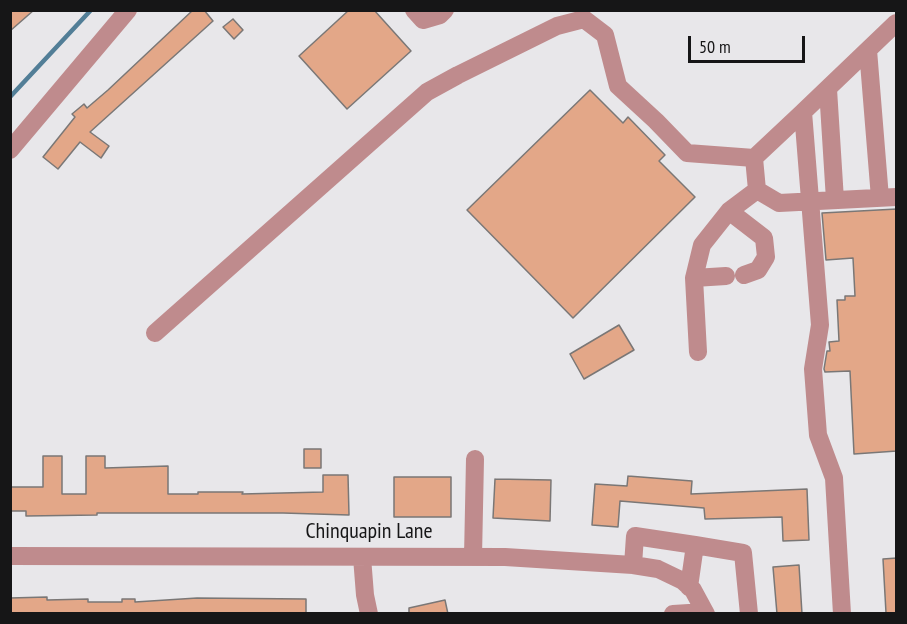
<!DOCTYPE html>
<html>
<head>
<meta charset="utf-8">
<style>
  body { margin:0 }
  #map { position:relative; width:907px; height:624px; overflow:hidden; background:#e8e7ea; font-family:"PT Sans Narrow",sans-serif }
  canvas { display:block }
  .frame { position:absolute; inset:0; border:12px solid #161617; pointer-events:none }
  .scale { position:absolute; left:688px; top:36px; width:117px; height:27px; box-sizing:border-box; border:3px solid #161617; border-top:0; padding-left:8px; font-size:18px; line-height:21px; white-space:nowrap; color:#161617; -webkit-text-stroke:4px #e8e7ea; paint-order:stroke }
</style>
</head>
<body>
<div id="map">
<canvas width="907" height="624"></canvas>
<div class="frame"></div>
<div class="scale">50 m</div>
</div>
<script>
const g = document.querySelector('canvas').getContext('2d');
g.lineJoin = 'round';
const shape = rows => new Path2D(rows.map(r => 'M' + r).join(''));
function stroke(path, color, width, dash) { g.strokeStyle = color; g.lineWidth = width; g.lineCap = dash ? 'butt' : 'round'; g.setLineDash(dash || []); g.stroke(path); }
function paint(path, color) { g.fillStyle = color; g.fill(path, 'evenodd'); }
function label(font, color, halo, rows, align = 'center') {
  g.font = font + ' "PT Sans Narrow",sans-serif'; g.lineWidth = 6; g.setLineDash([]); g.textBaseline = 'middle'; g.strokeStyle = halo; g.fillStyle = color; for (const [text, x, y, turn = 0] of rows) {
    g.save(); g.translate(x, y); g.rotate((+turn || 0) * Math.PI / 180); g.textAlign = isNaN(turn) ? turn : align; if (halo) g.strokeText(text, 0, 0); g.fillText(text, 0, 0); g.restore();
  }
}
stroke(shape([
  [10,97,91,10]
]), '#527e97', 4.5);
const building = shape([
  [10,10,34,10,10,31,10,10],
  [193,10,204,10,213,21,90,132,109,146,101,158,80,142,58,169,43,157,75,117,72,114,84,104,87,108,108,90,193,10],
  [349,10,374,10,411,51,347,109,299,56,349,10],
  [233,19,243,30,234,39,223,27,233,19],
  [590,90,623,123,628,117,665,155,659,161,695,197,573,318,467,210,590,90],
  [897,209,897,451,854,454,850,371,825,372,824,369,827,351,830,351,829,342,839,341,837,300,845,300,845,296,855,296,853,258,826,260,822,213,897,209],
  [619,325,634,350,584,379,570,354,619,325],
  [304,449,321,449,321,468,304,468,304,449],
  [43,456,62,456,62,494,86,494,86,456,105,456,105,468,168,466,168,494,198,494,198,492,243,492,242,494,323,492,323,475,348,475,349,515,283,513,97,513,97,515,26,516,26,511,10,511,10,487,43,487,43,456],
  [628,476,692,481,691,494,807,489,809,540,783,541,782,517,705,519,704,508,620,501,618,527,592,525,595,484,627,486,628,476],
  [394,477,451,477,451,517,394,517,394,477],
  [495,479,551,480,550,521,493,518,495,479],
  [897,558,897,613,886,613,883,559,897,558],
  [799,565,802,614,777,614,773,567,799,565],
  [47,597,47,600,88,599,88,602,122,602,122,599,135,599,135,602,197,598,306,599,306,614,10,614,10,598,47,597],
  [445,600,448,614,409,614,409,608,445,600]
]);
paint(building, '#e3a788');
stroke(building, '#7a7776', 1.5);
stroke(shape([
  [414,10,423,20,440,15,445,10],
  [868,50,880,198],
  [828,89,835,200],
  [10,150,128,10],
  [754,158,803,112],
  [729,211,764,238,766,257,758,270,744,275],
  [694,278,726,276],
  [155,333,427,92,458,75,557,26,584,19,605,35,618,86,656,121,687,153,754,158,757,190,779,203,896,197],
  [698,352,694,278,702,245,729,211,757,190],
  [10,556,505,557,633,565,658,569,683,581,693,590,706,614],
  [362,557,365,595,369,614],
  [473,557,475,459],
  [633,565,635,536,695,545],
  [689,587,695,545,743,553,749,614],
  [673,614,705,612],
  [842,614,834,478,818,435,813,369,820,325,803,112,896,23]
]), '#bf8b8d', 18);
label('22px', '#161617', '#e8e7ea', [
  ["Chinquapin Lane",369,532]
]);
</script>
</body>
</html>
